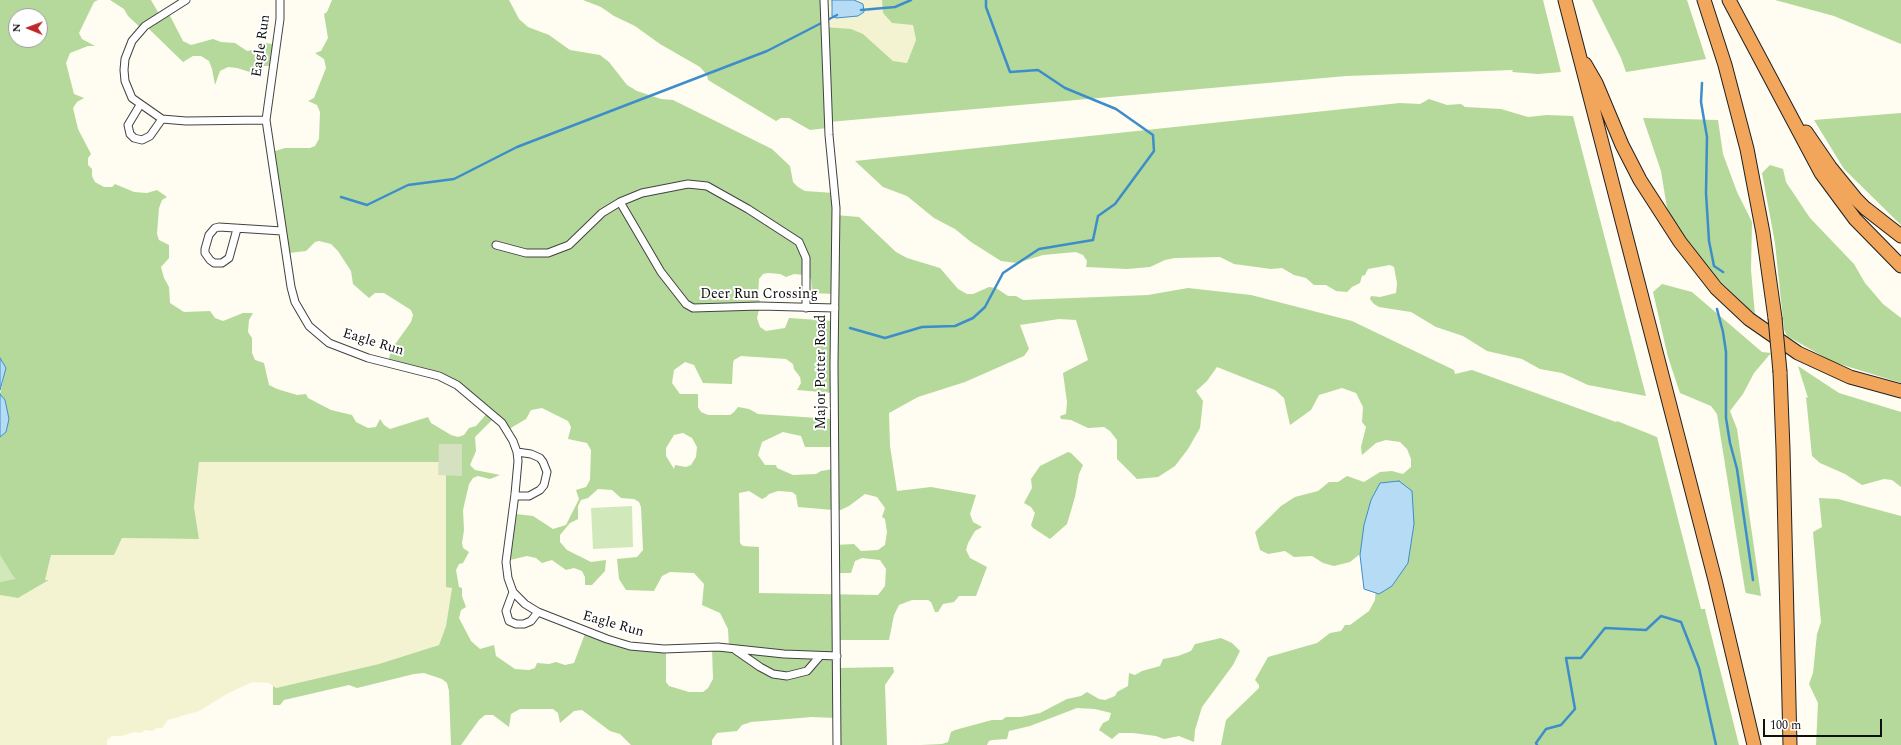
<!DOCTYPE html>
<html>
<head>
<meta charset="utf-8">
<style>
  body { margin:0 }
  #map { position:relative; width:1901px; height:745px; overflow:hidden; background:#fffcf1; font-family:Spectral,serif }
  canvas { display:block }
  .north { position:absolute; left:8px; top:8px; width:40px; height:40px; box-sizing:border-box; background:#fff; border:1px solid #9f9f9f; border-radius:50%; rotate:271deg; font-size:11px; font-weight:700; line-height:16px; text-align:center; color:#0f0f0f }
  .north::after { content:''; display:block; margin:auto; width:14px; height:18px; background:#bd282a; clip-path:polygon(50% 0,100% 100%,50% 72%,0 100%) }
  .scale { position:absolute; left:1763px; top:719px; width:119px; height:18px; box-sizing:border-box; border:2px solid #0f0f0f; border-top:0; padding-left:5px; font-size:12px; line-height:14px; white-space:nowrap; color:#0f0f0f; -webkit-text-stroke:3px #fff; paint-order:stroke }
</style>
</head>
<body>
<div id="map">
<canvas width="1901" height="745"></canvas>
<div class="north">N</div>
<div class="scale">100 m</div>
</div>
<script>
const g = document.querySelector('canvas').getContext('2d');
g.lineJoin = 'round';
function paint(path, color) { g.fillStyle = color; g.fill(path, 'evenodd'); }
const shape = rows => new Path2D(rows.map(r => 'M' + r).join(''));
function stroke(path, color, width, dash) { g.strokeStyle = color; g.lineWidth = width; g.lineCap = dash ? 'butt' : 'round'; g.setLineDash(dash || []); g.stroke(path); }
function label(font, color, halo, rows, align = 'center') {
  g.font = font + ' Spectral,serif'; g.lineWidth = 4; g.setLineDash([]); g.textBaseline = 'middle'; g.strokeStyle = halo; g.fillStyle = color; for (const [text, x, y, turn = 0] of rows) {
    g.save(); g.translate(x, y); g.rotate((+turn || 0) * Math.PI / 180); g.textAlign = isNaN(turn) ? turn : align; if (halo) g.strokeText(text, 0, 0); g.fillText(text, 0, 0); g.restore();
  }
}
paint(shape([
  [823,0,833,0,832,6,830,7,831,14,853,13,858,7,854,0,882,0,883,13,913,24,916,40,907,63,893,61,863,34,824,27],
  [199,462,446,462,446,587,452,587,446,626,439,645,379,664,276,688,269,683,252,682,227,694,199,711,168,720,162,728,157,728,153,731,145,730,141,733,134,732,122,736,112,736,107,740,107,745,0,745,0,595,18,598,48,581,45,580,46,574,51,555,114,555,122,538,199,539,194,507]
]), '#f4f3d1');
paint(shape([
  [632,506,633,547,593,549,591,508],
  [0,555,14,576,14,580,0,582]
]), '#d1e9ba');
paint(shape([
  [0,0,98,0,94,2,79,33,82,39,95,46,88,46,70,53,66,63,74,94,84,98,77,102,73,108,78,129,91,154,88,158,88,165,92,169,92,176,95,182,104,187,112,187,115,184,134,192,147,193,157,190,167,197,162,200,159,208,157,234,159,240,169,245,169,258,161,267,164,278,169,287,170,303,184,312,210,311,215,318,223,321,243,313,253,313,249,320,248,332,252,338,252,353,255,360,264,363,269,385,277,389,297,395,306,394,308,398,331,410,352,415,356,422,368,428,376,427,380,419,384,425,390,429,428,417,431,423,451,435,458,437,464,435,469,428,476,426,489,411,449,381,388,363,392,346,396,343,411,322,413,315,411,310,384,293,375,293,369,298,353,284,351,271,338,251,331,244,319,241,315,242,306,251,289,253,272,152,285,148,310,148,315,146,319,139,320,112,317,105,308,101,314,98,326,68,324,59,315,53,321,51,328,38,324,14,327,12,332,0,509,0,519,19,528,27,549,35,570,50,600,55,609,62,627,85,637,91,661,99,673,100,772,149,790,166,793,182,798,187,805,191,834,193,835,215,859,217,896,252,907,258,940,268,958,289,967,294,973,294,989,287,996,288,1008,296,1016,296,1023,300,1148,295,1188,288,1251,295,1352,321,1454,370,1455,374,1472,370,1616,422,1617,421,1657,437,1701,609,1705,609,1707,618,1739,745,1221,745,1226,720,1259,688,1259,685,1255,680,1268,657,1317,643,1330,633,1341,631,1345,625,1350,625,1369,611,1375,600,1383,489,1374,494,1374,517,1360,554,1350,562,1334,566,1323,563,1312,556,1294,557,1285,551,1268,554,1260,550,1255,532,1281,506,1295,497,1318,491,1329,482,1338,482,1347,476,1364,482,1380,472,1392,471,1403,474,1411,467,1411,459,1407,449,1400,442,1386,440,1376,443,1362,455,1361,447,1366,427,1362,422,1363,407,1356,393,1342,388,1319,395,1311,410,1290,425,1284,398,1275,390,1217,367,1207,381,1196,391,1203,401,1200,428,1188,449,1175,466,1158,477,1137,479,1117,459,1117,440,1110,431,1104,427,1088,428,1071,420,1061,419,1060,416,1066,414,1067,402,1063,373,1088,360,1076,320,1059,319,1020,325,1029,349,1024,356,965,382,918,397,889,413,890,446,897,491,931,487,976,495,970,514,973,522,982,527,975,531,968,543,966,550,970,558,987,567,976,596,959,596,954,602,943,604,938,612,935,612,931,602,928,600,912,600,899,605,894,615,889,640,837,640,837,668,893,667,894,672,885,685,887,745,836,745,836,718,812,717,751,722,742,725,737,731,717,733,712,740,712,745,631,745,620,734,610,731,582,710,574,711,560,723,558,713,553,709,520,709,511,714,509,727,493,715,485,715,479,720,461,745,451,745,449,691,447,683,442,679,424,673,414,674,357,688,349,685,284,700,280,705,273,705,273,686,276,688,379,664,439,645,446,626,452,588,446,587,446,462,199,462,194,507,199,539,122,538,114,555,51,555,45,580,49,580,18,598,0,595,0,582,15,579,0,555,0,437,6,432,8,418,5,400,0,394,6,368,0,358],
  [16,16,40,16,40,40,16,40],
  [768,273,780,274,786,277,794,274,805,275,811,279,812,293,834,294,833,321,789,318,785,328,766,331,760,327,757,318,759,310,762,307,758,297,759,279,763,274],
  [741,356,786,359,793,364,794,369,800,377,801,383,797,390,833,393,833,419,758,414,749,409,738,407,734,412,730,415,708,415,701,412,698,407,698,394,680,394,672,383,674,370,685,362,694,365,703,383,732,384,733,363,734,360],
  [542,408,568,421,571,427,568,439,587,443,591,450,590,480,586,487,576,490,579,499,566,525,553,529,533,516,516,514,510,550,510,560,527,556,536,558,542,563,552,560,566,570,574,568,582,571,585,577,585,585,592,585,605,571,606,560,591,562,567,550,560,542,560,535,570,523,578,519,578,506,581,500,588,498,598,489,612,490,621,498,634,499,639,502,641,507,643,550,637,557,617,559,619,579,626,590,654,591,662,576,670,572,694,573,704,584,702,605,720,613,728,629,729,648,712,648,713,679,708,688,703,692,689,692,669,686,666,682,666,651,633,646,586,631,574,663,565,665,556,662,549,664,537,663,535,668,529,670,515,669,496,656,494,645,480,649,471,641,459,618,461,610,466,607,462,596,462,588,459,587,456,570,459,564,463,563,469,552,463,548,462,543,464,530,463,510,469,484,473,478,478,476,490,479,500,475,475,470,470,465,476,451,475,437,496,416,509,429,526,419,531,410],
  [783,432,801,436,805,447,833,447,833,469,821,471,816,474,793,475,777,468,776,465,765,465,758,455,762,442],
  [683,433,692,438,697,447,696,457,691,465,686,467,675,465,674,469,666,456,666,448,674,435],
  [749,491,762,499,766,497,769,494,778,491,792,492,796,495,798,507,833,510,834,513,849,506,865,494,877,497,885,508,882,517,885,519,887,532,885,545,878,550,861,551,854,544,835,545,836,573,851,573,855,561,862,558,880,560,886,569,885,586,882,590,878,595,759,593,759,547,743,546,740,543,739,493],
  [110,0,151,0,159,14,168,12,183,41,191,45,213,39,221,42,235,43,247,51,257,49,261,42,277,45,274,66,257,66,256,74,237,68,228,67,220,71,215,85,212,69,209,61,201,56,193,56,183,62,148,28,143,30,128,16,124,9],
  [583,0,823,0,824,27,851,29,863,34,893,61,907,63,916,40,913,25,892,23,883,13,882,0,1543,0,1561,72,1538,74,1512,72,1513,70,1346,76,829,122,827,128,810,130,789,118,781,118,776,121,708,80,707,75,700,67,660,44,635,26,614,16,601,7],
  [1592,0,1687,0,1706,59,1626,72,1621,58],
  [1775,0,1901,0,1901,44,1834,16],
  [1429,99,1447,105,1461,104,1465,107,1501,109,1528,117,1547,115,1573,116,1646,396,1588,385,1562,373,1540,369,1522,359,1487,351,1463,336,1436,327,1411,312,1379,307,1374,304,1370,299,1371,296,1380,297,1396,293,1397,283,1394,267,1390,265,1368,269,1365,275,1362,276,1360,283,1352,287,1347,292,1336,291,1326,285,1314,285,1306,278,1294,275,1282,268,1271,269,1234,264,1220,257,1175,258,1165,260,1150,267,1127,269,1086,267,1087,261,1083,255,1076,252,1043,255,1017,263,1001,261,971,242,955,229,934,218,907,196,883,187,855,161,1400,103,1420,104],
  [1901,113,1901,225,1844,169,1814,120],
  [1643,118,1718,120,1723,154,1737,192,1752,222,1751,270,1755,315,1708,269,1679,229,1667,208,1661,171],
  [1770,165,1783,169,1786,182,1810,218,1854,264,1865,283,1883,304,1901,318,1901,383,1833,362,1787,336,1784,329,1775,243,1762,173],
  [1662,284,1692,292,1762,352,1771,353,1754,373,1743,394,1730,411,1737,429,1761,596,1746,593,1745,590,1717,414,1711,406,1680,393,1668,357,1653,292],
  [1798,366,1839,393,1901,412,1901,487,1892,480,1884,479,1862,485,1845,474,1820,463,1812,456,1806,397,1808,398],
  [1068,452,1071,453,1083,465,1079,474,1075,497,1067,524,1050,539,1033,528,1031,525,1035,513,1031,507,1024,503,1032,488,1031,479,1040,466],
  [1819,498,1838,499,1901,516,1901,745,1816,745,1818,703,1809,684,1813,673,1817,634,1821,622,1813,532,1822,527],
  [1221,638,1232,643,1240,651,1233,665,1202,707,1195,730,1194,742,1179,736,1164,739,1156,736,1133,733,1119,733,1112,739,1099,730,1103,723,1109,720,1111,713,1095,709,1077,708,1030,726,1009,731,1007,739,992,740,989,741,987,745,921,745,942,744,948,742,951,732,955,730,992,720,1002,720,1006,717,1021,717,1040,713,1067,699,1081,696,1087,692,1099,699,1105,700,1115,696,1117,692,1128,686,1129,673,1135,675,1142,671,1160,666,1163,659,1178,656,1191,651,1195,644]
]), '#b4d99a');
paint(shape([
  [439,444,462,444,462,476,438,475]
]), '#d5e1c1');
const water = shape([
  [832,0,854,0,863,4,864,12,858,16,836,18,832,16,832,0],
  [0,358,6,368,0,390,0,358],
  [0,394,5,400,9,419,6,432,0,437,0,394],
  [1399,481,1412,491,1414,524,1408,563,1392,586,1379,594,1364,589,1360,555,1364,525,1371,500,1380,483,1399,481]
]);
paint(water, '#b6dbf5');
stroke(water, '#3e8dcb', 1);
stroke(shape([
  [861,10,895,7,911,0],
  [1702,83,1701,102,1707,137,1706,193,1709,241,1714,266,1723,272],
  [341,197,367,205,408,185,454,179,517,147,767,51,837,15],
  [1717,309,1723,332,1726,352,1726,418,1730,443,1737,469,1753,580],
  [850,328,885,338,922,327,955,326,973,318,985,307,1003,273,1039,249,1093,240,1098,216,1115,204,1154,151,1153,135,1116,109,1065,88,1038,70,1010,72,986,7,986,0],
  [1537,745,1536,743,1546,729,1561,725,1575,709,1566,658,1581,658,1605,628,1646,630,1661,616,1681,622,1699,668,1716,745]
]), '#3e8dcb', 2.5);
const street = shape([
  [186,0,145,26,132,41,125,59,124,70,125,81,132,98,162,119,186,121,266,120],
  [280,0,280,19,266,120,291,287,295,302,309,326,329,343,368,358,439,376,457,385,502,423,513,441,517,452,518,461,515,494,506,562,508,578,513,592,525,604,538,612,607,639,630,646,664,649,718,647,784,654,837,656],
  [824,0,829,135,836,208,834,365,837,745],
  [140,105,128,125,130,134,134,138,142,140,150,136,162,119],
  [620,202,661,272,686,304,693,308,760,306,835,308],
  [237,229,229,258,222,263,214,263,210,260,205,253,205,249,209,235,215,228,219,227,282,231],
  [496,245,526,253,548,253,569,245,602,213,620,202,642,193,688,184,707,186,748,209,799,242,806,258,806,308],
  [515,496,529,496,540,490,544,485,547,472,543,462,540,458,531,454,517,452],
  [513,592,506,611,509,621,516,624,524,624,531,621,538,612],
  [734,649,760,667,773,674,787,676,807,671,820,656]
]);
const highway = shape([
  [1565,0,1715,580,1754,745],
  [1704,0,1725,65,1747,149,1763,233,1775,318],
  [1729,0,1821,173,1855,219,1901,266],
  [1585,64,1596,83,1622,145,1640,180,1680,242,1716,288,1749,319,1798,353,1850,377,1901,391],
  [1806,132,1830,167,1856,199,1865,208,1901,236],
  [1780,372,1783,449,1790,745]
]);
stroke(street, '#424242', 9);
stroke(highway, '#202020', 15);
stroke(street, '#fff', 7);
stroke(highway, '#f2a65b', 13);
const highwayBridge = shape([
  [1775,318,1780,372]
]);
stroke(highwayBridge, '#202020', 15, []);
stroke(highwayBridge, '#f2a65b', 13);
label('14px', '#0f0f0f', '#fff', [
  ["Eagle Run",262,46,-82],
  ["Deer Run Crossing",759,295],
  ["Eagle Run",373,343,17],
  ["Major Potter Road",822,372,-90],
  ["Eagle Run",613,625,16]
]);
</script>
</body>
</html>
